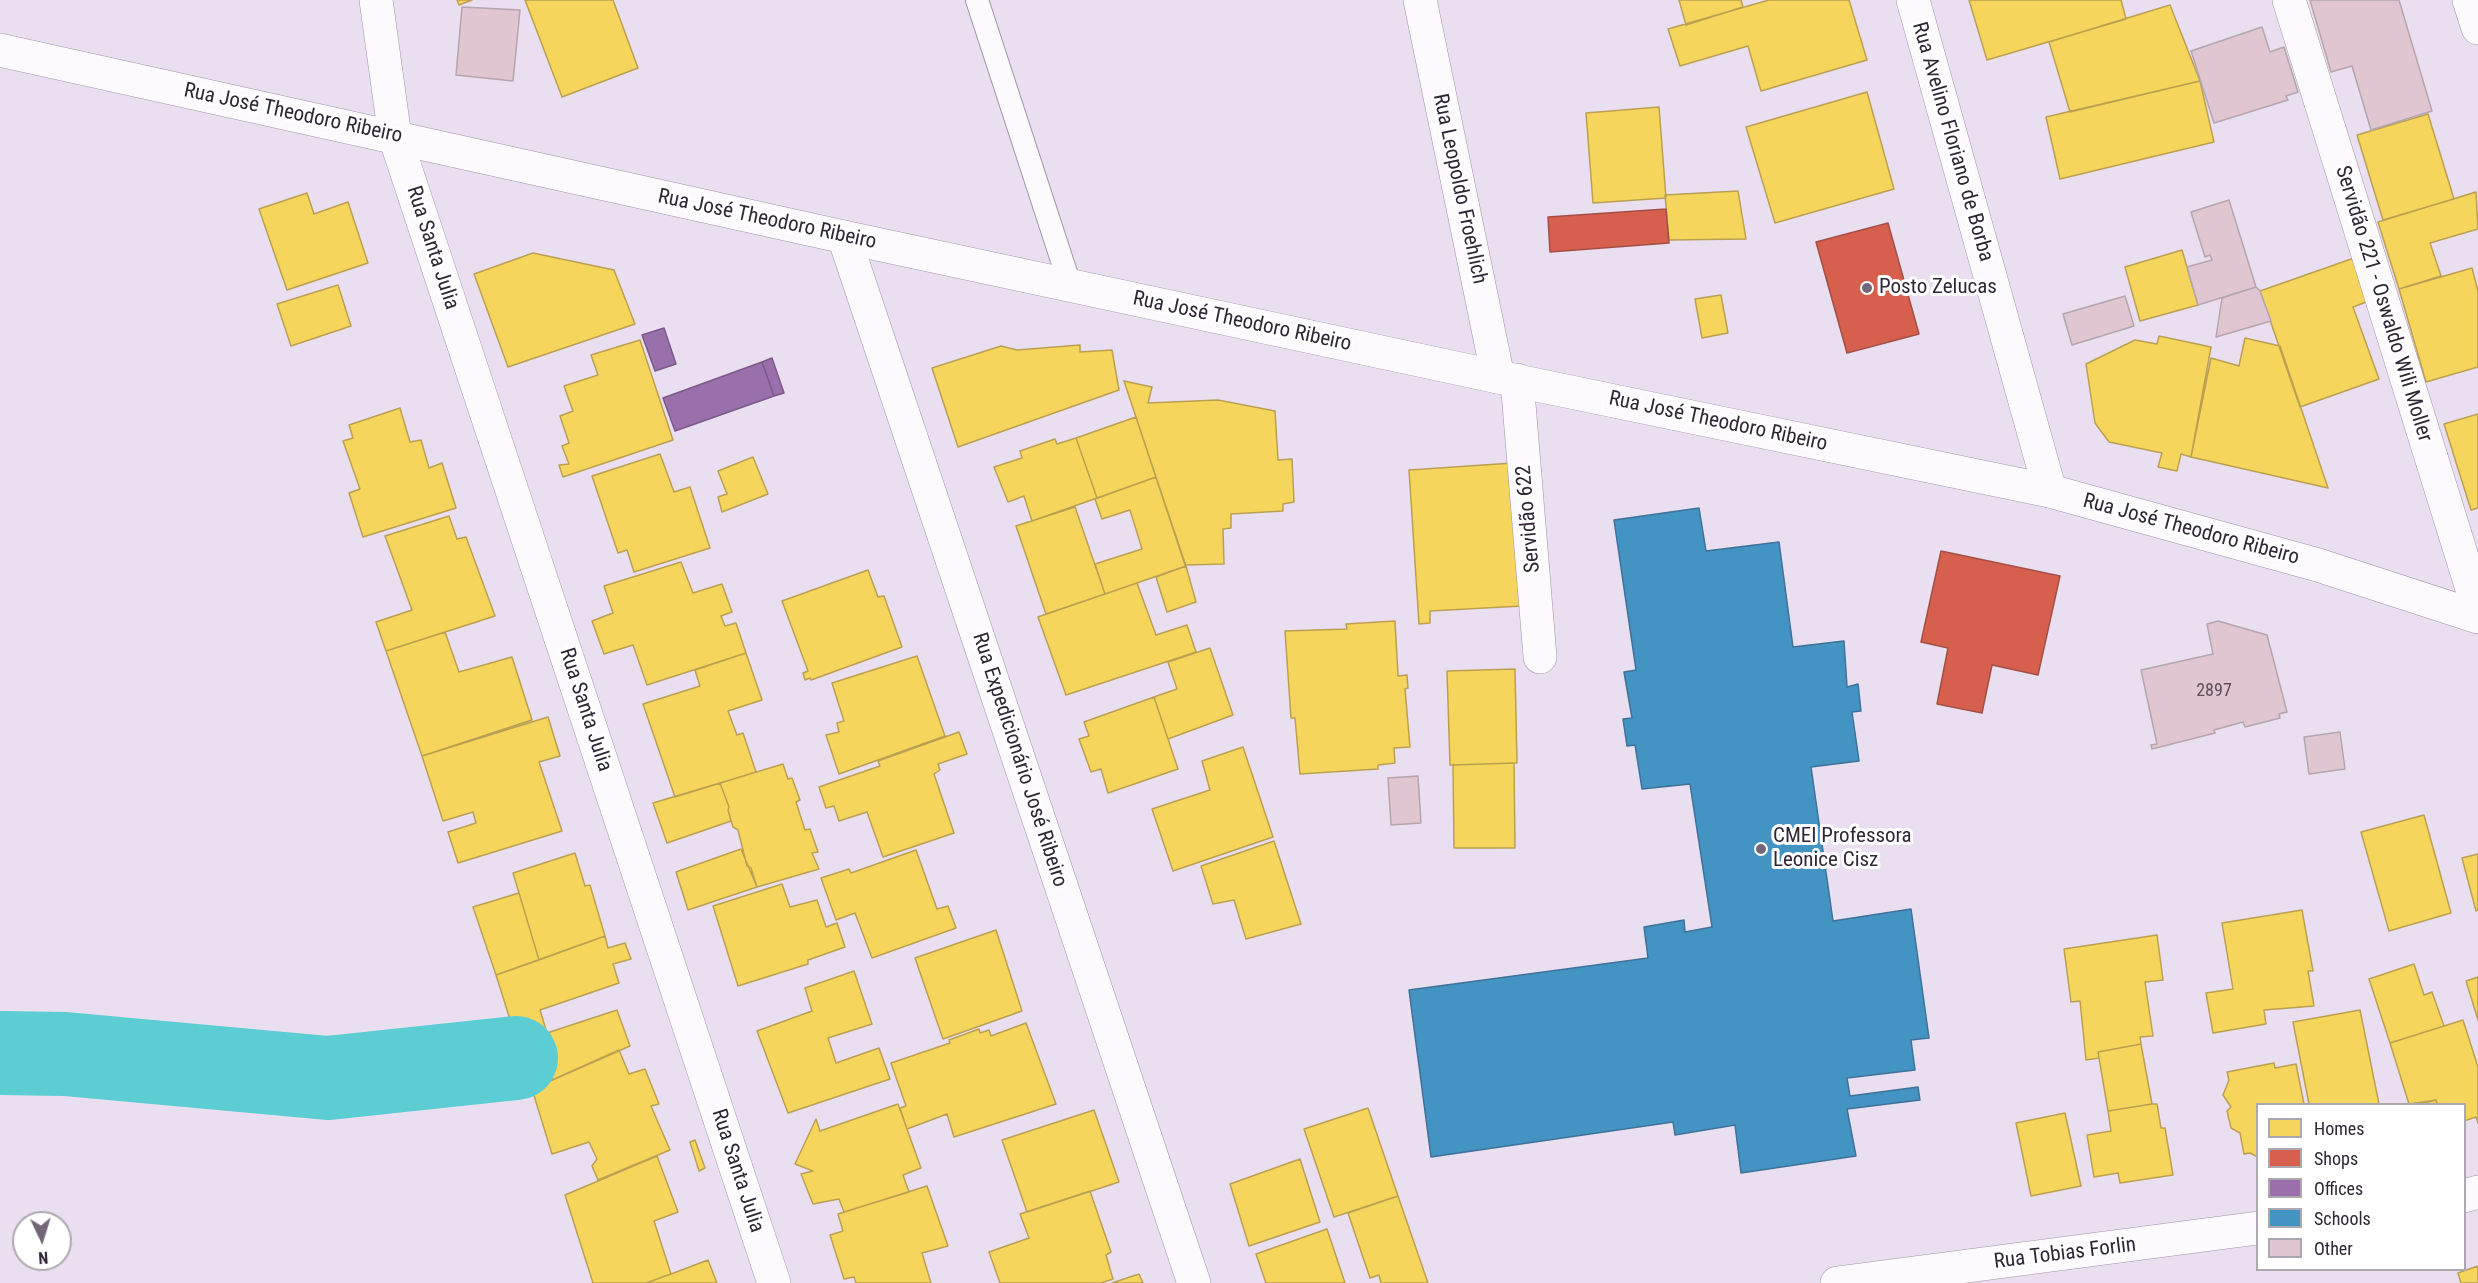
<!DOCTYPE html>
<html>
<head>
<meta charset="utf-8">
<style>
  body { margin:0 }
  #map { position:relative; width:2478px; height:1283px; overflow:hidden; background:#eadef1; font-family:"Roboto Condensed",sans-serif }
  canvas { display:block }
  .legend { position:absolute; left:2256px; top:1103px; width:210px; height:168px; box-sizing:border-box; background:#fff; border:2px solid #ada8af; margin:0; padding:8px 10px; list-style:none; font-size:18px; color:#312636 }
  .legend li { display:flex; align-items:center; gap:12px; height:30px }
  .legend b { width:30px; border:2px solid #ada8af }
  .north { position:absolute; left:12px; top:1211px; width:60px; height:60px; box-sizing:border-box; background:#fff; border:2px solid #ada8af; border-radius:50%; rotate:176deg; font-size:16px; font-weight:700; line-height:24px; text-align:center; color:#312636 }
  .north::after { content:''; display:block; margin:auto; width:21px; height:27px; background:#726677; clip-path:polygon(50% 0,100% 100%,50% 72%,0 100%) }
</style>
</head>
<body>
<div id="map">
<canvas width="2478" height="1283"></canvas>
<ul class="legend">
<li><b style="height:16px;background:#f6d55c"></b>Homes</li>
<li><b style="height:16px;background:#d6604d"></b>Shops</li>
<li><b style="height:16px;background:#9970ab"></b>Offices</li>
<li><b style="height:16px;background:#4393c3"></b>Schools</li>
<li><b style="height:16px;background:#dfc6d0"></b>Other</li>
</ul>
<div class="north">N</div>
</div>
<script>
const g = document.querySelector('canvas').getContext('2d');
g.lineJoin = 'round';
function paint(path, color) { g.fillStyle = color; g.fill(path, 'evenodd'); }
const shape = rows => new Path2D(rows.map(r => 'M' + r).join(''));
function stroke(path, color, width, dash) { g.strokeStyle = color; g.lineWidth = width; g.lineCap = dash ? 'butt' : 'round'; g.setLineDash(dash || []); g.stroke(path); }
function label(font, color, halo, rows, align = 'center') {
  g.font = font + ' "Roboto Condensed",sans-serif'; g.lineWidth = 6; g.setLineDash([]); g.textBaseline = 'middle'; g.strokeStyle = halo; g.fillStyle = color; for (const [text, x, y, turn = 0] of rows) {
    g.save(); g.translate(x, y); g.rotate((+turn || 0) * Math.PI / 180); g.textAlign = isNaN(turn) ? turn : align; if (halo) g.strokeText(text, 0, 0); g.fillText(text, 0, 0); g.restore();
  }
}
const homes = shape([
  [457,0,472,0,459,5,457,0],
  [525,0,613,0,638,68,562,97,525,0],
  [1679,0,1741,0,1743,7,1686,25,1679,0],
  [1769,0,1849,0,1867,60,1761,91,1748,46,1680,66,1668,29,1769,0],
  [1969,0,2121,0,2126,19,1987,60,1969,0],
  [2170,5,2200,81,2070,112,2049,42,2170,5],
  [2200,81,2214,142,2060,179,2046,117,2200,81],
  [1867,92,1894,189,1775,223,1746,127,1867,92],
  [1659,107,1666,198,1593,203,1586,113,1659,107],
  [2428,114,2454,199,2383,220,2357,135,2428,114],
  [1738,191,1746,239,1669,240,1665,195,1738,191],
  [2476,192,2478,229,2430,243,2441,276,2399,289,2378,222,2476,192],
  [307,193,314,214,348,202,368,263,287,290,259,209,307,193],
  [2182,250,2198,305,2140,321,2125,267,2182,250],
  [533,253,614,270,635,324,508,367,474,274,533,253],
  [2354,258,2369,301,2353,307,2379,379,2300,407,2260,291,2354,258],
  [2472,268,2478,291,2478,367,2426,382,2399,289,2472,268],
  [338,285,351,326,291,346,277,304,338,285],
  [1721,295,1728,333,1702,338,1695,299,1721,295],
  [2159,336,2211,347,2191,457,2181,454,2177,471,2158,467,2162,453,2109,442,2095,423,2086,364,2135,340,2157,344,2159,336],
  [2245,338,2280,346,2328,488,2191,457,2211,358,2239,366,2245,338],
  [640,340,673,440,563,477,559,465,569,464,562,446,569,443,560,416,573,411,564,386,598,375,591,355,640,340],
  [1080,345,1080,352,1112,350,1119,390,958,447,932,368,1001,346,1017,350,1080,345],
  [1124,381,1152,387,1148,403,1218,400,1275,411,1278,460,1292,459,1294,502,1283,504,1283,511,1231,514,1231,528,1223,529,1224,564,1185,565,1124,381],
  [400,408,410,442,421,440,429,468,442,463,456,508,363,537,349,493,360,489,343,441,353,438,349,425,400,408],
  [2478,414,2478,508,2471,510,2444,424,2478,414],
  [1136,417,1156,477,1097,498,1076,438,1136,417],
  [1076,438,1097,498,1032,521,1024,496,1008,502,994,467,1022,458,1020,451,1055,439,1057,444,1076,438],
  [660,454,674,492,690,487,710,548,634,572,627,550,618,553,592,476,660,454],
  [753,457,768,494,722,512,718,497,727,494,718,471,753,457],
  [1513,463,1522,606,1430,611,1430,623,1419,624,1409,470,1513,463],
  [1156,477,1186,566,1105,594,1095,564,1142,549,1130,510,1102,519,1095,499,1156,477],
  [1075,507,1105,594,1046,614,1016,526,1075,507],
  [449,516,457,539,466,537,495,616,386,651,376,622,412,610,385,536,449,516],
  [681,562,693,593,722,584,732,612,721,616,725,626,736,623,746,653,647,685,633,645,604,654,592,621,613,613,604,586,681,562],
  [1186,566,1196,602,1167,612,1156,577,1186,566],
  [868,570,878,597,884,596,902,647,811,680,810,678,805,680,803,673,808,671,782,601,868,570],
  [1137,583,1156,635,1187,625,1196,652,1066,695,1038,617,1137,583],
  [1395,621,1398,676,1407,675,1408,688,1405,689,1410,747,1394,748,1395,763,1378,765,1378,769,1300,774,1295,718,1291,718,1285,631,1347,629,1346,624,1395,621],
  [445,632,459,672,512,657,532,720,422,756,386,651,445,632],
  [1210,648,1233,715,1168,739,1154,697,1177,689,1168,662,1210,648],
  [746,653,762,700,728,711,737,735,743,733,756,772,675,797,643,704,700,686,695,670,746,653],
  [917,656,945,736,839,774,826,735,839,732,837,723,844,721,832,683,917,656],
  [1515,669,1517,763,1450,765,1447,671,1515,669],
  [1154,697,1178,769,1108,793,1101,769,1091,772,1079,739,1089,736,1084,722,1154,697],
  [548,717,560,756,539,762,562,831,458,863,448,832,476,823,473,812,443,821,422,756,548,717],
  [959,732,967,754,938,764,940,770,934,774,954,833,883,857,867,812,839,821,834,806,826,808,819,787,880,766,878,761,959,732],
  [1243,747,1273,837,1173,871,1152,809,1210,790,1202,761,1243,747],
  [1514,763,1515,848,1454,848,1453,765,1514,763],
  [783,764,788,779,792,778,800,800,796,802,805,830,810,829,818,852,812,853,819,869,757,887,751,868,747,866,738,830,733,827,728,810,729,807,720,783,783,764],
  [720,783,729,807,728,810,731,821,667,843,653,803,720,783],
  [2424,815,2451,913,2389,931,2361,832,2424,815],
  [1274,841,1301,924,1246,939,1234,900,1213,904,1201,866,1274,841],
  [741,849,757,887,688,910,676,872,741,849],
  [916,850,937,909,948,906,956,928,872,958,855,913,836,920,821,878,849,869,851,873,916,850],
  [575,853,585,886,590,885,605,936,539,960,513,873,575,853],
  [2478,854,2478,910,2476,911,2462,858,2478,854],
  [782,884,790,907,817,900,826,927,837,923,845,947,808,960,808,964,738,986,713,906,782,884],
  [519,893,539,960,496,975,473,907,519,893],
  [2302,910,2313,971,2308,971,2314,1006,2264,1010,2266,1024,2213,1033,2206,993,2233,989,2222,923,2302,910],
  [996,930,1022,1011,943,1039,915,958,996,930],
  [2157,935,2163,980,2145,982,2153,1036,2140,1037,2141,1044,2098,1052,2099,1058,2086,1060,2080,1001,2071,1002,2064,949,2157,935],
  [605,936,608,948,625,943,631,959,613,964,619,983,540,1010,547,1033,617,1010,630,1046,532,1089,496,975,605,936],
  [2414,964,2424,995,2432,992,2444,1026,2390,1043,2369,979,2414,964],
  [854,971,872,1024,828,1038,836,1063,879,1048,890,1079,788,1113,757,1031,812,1011,805,988,854,971],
  [2478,977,2478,1020,2466,981,2478,977],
  [2360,1010,2379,1104,2309,1104,2293,1022,2360,1010],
  [2463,1020,2478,1067,2478,1123,2476,1117,2464,1121,2464,1104,2437,1104,2436,1100,2409,1104,2390,1043,2463,1020],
  [1026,1023,1056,1104,954,1137,947,1114,907,1129,900,1108,906,1106,891,1063,950,1043,949,1040,979,1029,980,1033,989,1030,991,1036,1026,1023],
  [2141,1044,2152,1104,2108,1111,2098,1052,2141,1044],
  [619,1050,629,1074,645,1069,659,1104,651,1106,670,1150,598,1180,592,1166,597,1159,589,1142,552,1154,532,1089,619,1050],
  [2274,1063,2275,1068,2296,1064,2304,1104,2258,1104,2258,1157,2250,1153,2244,1154,2240,1133,2231,1128,2227,1111,2231,1107,2223,1095,2229,1080,2227,1072,2274,1063],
  [2436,1100,2437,1104,2420,1104,2436,1100],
  [898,1104,921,1168,903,1175,909,1192,844,1212,839,1199,813,1204,801,1174,813,1171,795,1164,816,1119,820,1131,898,1104],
  [2152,1104,2157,1104,2161,1128,2165,1128,2173,1175,2120,1183,2118,1173,2094,1177,2087,1135,2111,1131,2108,1111,2152,1104],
  [1368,1108,1398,1196,1334,1217,1304,1129,1368,1108],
  [1094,1110,1119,1182,1027,1212,1002,1140,1094,1110],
  [2065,1113,2081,1186,2031,1196,2016,1123,2065,1113],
  [695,1140,705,1168,699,1171,690,1142,695,1140],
  [657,1156,678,1212,654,1221,671,1274,646,1283,593,1283,565,1195,657,1156],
  [1300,1159,1320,1222,1249,1246,1230,1184,1300,1159],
  [927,1186,948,1246,922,1253,931,1283,856,1283,854,1277,844,1279,830,1235,843,1231,838,1214,927,1186],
  [1090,1191,1111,1252,1106,1255,1113,1279,1101,1283,1000,1283,989,1252,1029,1238,1020,1214,1090,1191],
  [1398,1196,1428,1283,1381,1283,1379,1275,1370,1278,1348,1213,1398,1196],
  [1327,1229,1345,1283,1266,1283,1256,1254,1327,1229],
  [708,1260,717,1283,646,1283,671,1274,708,1260],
  [2478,1266,2478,1283,2461,1283,2458,1273,2478,1266],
  [1139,1274,1143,1283,1112,1283,1139,1274]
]);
paint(homes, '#f6d55c');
stroke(homes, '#bba051', 1.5);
const shops = shape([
  [1666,209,1669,243,1550,252,1548,217,1666,209],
  [1888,223,1919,334,1847,353,1816,242,1888,223],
  [1941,551,2060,576,2038,675,1992,665,1982,713,1937,704,1948,648,1921,642,1941,551]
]);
paint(shops, '#d6604d');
stroke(shops, '#a44f46', 1.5);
const offices = shape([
  [664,328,676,364,655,371,642,335,664,328],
  [772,358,784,393,774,396,762,362,772,358],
  [762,362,774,396,675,431,663,398,762,362]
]);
paint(offices, '#9970ab');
stroke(offices, '#7a5a88', 1.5);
const schools = shape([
  [1699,508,1706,551,1779,542,1793,647,1844,641,1847,687,1858,684,1861,711,1852,712,1859,761,1811,767,1833,921,1911,909,1929,1038,1911,1040,1915,1070,1847,1078,1850,1096,1918,1087,1920,1100,1847,1109,1856,1156,1741,1173,1735,1125,1675,1135,1673,1122,1431,1157,1409,990,1648,958,1644,927,1684,920,1685,932,1712,927,1690,784,1642,789,1635,745,1627,746,1623,719,1632,718,1624,672,1636,670,1614,520,1699,508]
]);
paint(schools, '#4393c3');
stroke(schools, '#3e7299', 1.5);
stroke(shape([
  [0,1053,65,1054,328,1078,516,1058]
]), '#5ccdd2', 84);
const building = shape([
  [2310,0,2399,0,2432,111,2371,130,2352,66,2331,72,2310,0],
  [462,7,520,10,513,81,456,75,462,7],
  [2262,27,2270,52,2284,47,2298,92,2286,96,2288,100,2214,123,2191,51,2262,27],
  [2229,200,2256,287,2198,305,2187,267,2212,260,2210,255,2205,257,2191,212,2229,200],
  [2256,287,2260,291,2271,321,2216,337,2222,298,2256,287],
  [2125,296,2134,326,2072,345,2063,314,2125,296],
  [2218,621,2267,635,2287,712,2279,714,2280,718,2245,727,2243,722,2214,730,2215,733,2152,749,2151,745,2157,744,2141,670,2213,654,2207,624,2218,621],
  [2340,732,2345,769,2309,774,2304,737,2340,732],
  [1418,776,1421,823,1391,825,1388,778,1418,776]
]);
paint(building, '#dfc6d0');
stroke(building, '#b4a5ae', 1.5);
const service = shape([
  [977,0,1070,285]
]);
const minor = shape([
  [376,0,395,137,774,1283],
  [1420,0,1498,377],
  [1913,0,2050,491],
  [2289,0,2478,608],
  [2469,0,2478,28],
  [844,237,1194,1283],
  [1517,380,1540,657],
  [2464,1196,2478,1192],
  [1837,1283,2258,1228]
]);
const secondary = shape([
  [0,50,844,237,1498,377,2050,491,2318,565,2478,617]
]);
stroke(service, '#a095a6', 24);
stroke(minor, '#a095a6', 34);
stroke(secondary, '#a095a6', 34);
stroke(service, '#fcfafd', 22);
stroke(minor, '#fcfafd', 33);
stroke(secondary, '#fcfafd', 33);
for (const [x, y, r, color] of [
  [1867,288,6,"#726677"],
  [1761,849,6,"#726677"]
]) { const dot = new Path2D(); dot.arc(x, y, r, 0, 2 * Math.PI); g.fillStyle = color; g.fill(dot); stroke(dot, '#fff', 2); }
label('18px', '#5c4e5c', null, [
  ["2897",2214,691]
]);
label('21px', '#312636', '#fff', [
  ["Rua José Theodoro Ribeiro",293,114,12],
  ["Rua Avelino Floriano de Borba",1952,142,74],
  ["Rua Leopoldo Froehlich",1459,189,78],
  ["Rua José Theodoro Ribeiro",767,220,12],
  ["Rua Santa Julia",432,248,72],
  ["Servidão 221 - Oswaldo Wili Moller",2383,304,73],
  ["Rua José Theodoro Ribeiro",1242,322,12],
  ["Rua José Theodoro Ribeiro",1718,422,12],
  ["Servidão 622",1529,519,-95],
  ["Rua José Theodoro Ribeiro",2191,530,15],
  ["Rua Santa Julia",585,710,72],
  ["Rua Expedicionário José Ribeiro",1019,760,72],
  ["Rua Santa Julia",737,1171,72],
  ["Rua Tobias Forlin",2065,1254,-7]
]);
label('21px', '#312636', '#fff', [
  ["Posto Zelucas",1879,288],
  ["CMEI Professora",1773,837],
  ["Leonice Cisz",1773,861]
], 'left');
</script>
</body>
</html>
